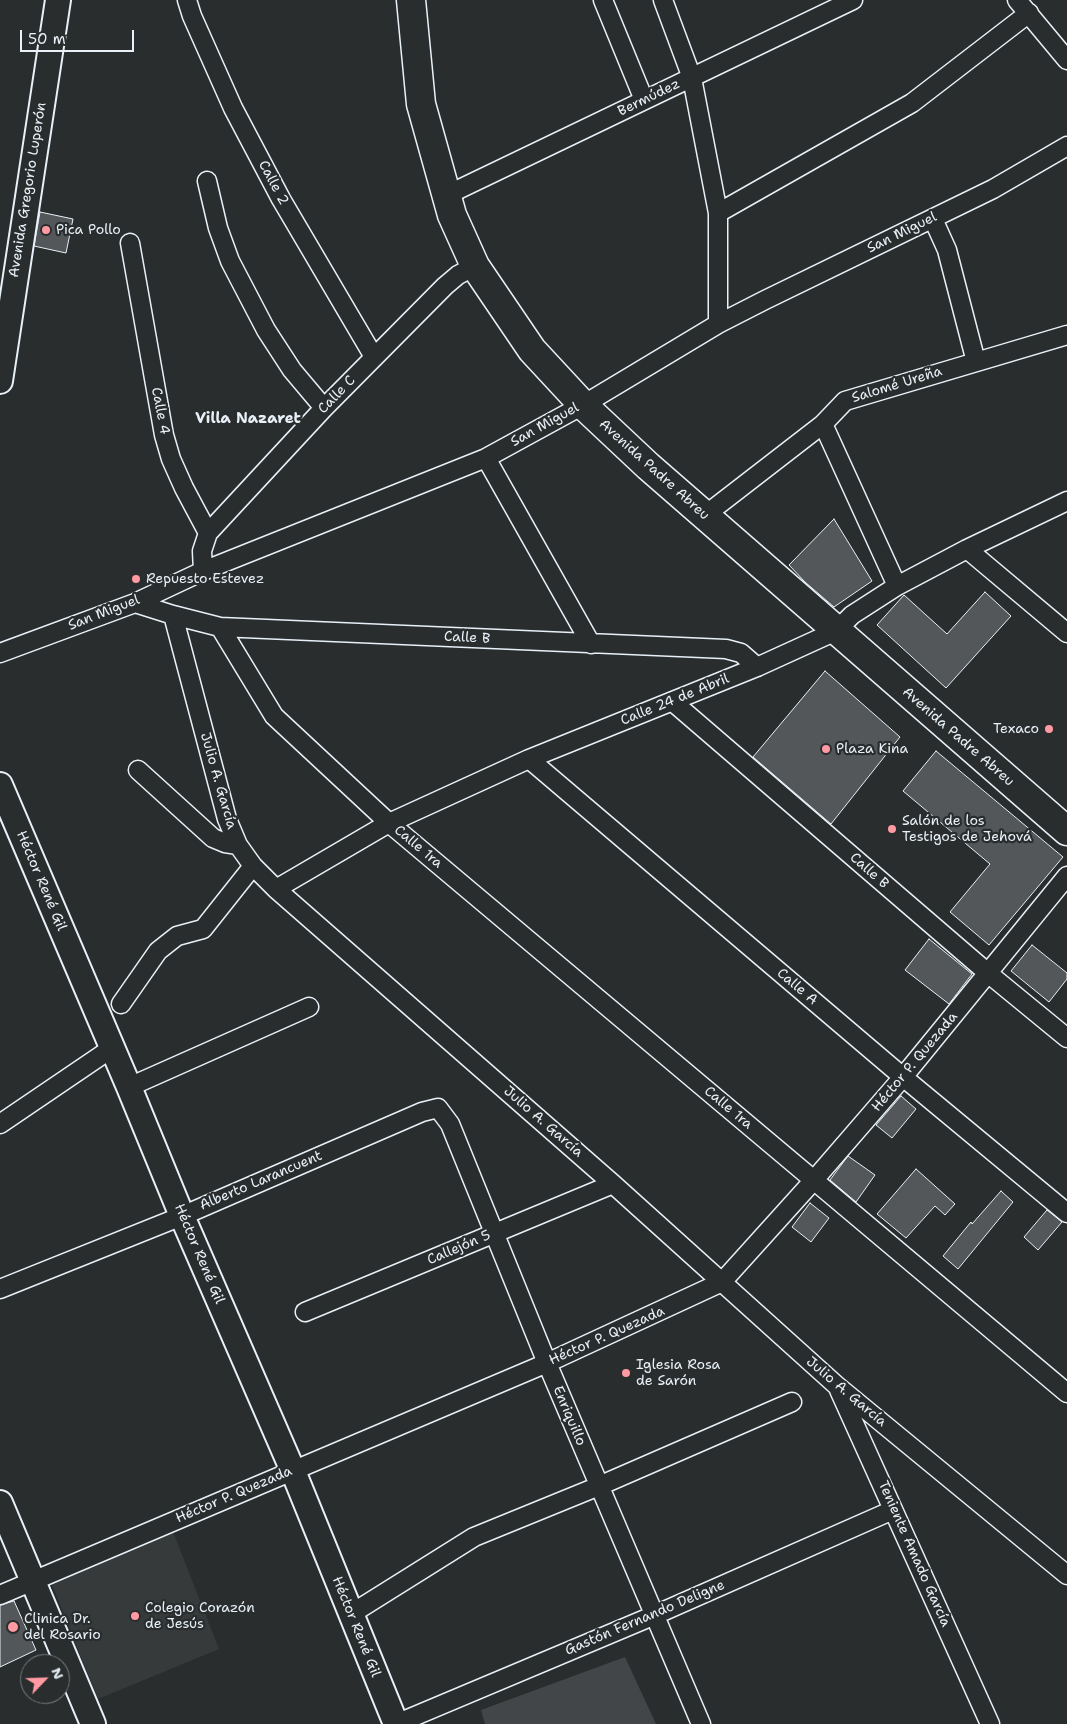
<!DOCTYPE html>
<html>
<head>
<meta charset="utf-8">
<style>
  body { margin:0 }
  #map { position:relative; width:1067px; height:1724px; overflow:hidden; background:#2a2d2e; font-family:"Shantell Sans",sans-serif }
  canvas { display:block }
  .north { position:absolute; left:20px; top:1654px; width:50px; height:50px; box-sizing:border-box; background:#2a2d2e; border:1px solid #767b7f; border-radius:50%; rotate:66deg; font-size:14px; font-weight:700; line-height:20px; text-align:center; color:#e8f1f8 }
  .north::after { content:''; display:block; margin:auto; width:18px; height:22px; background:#ff9aa2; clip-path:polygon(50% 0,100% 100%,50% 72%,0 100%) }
  .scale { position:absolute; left:20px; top:30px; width:114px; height:22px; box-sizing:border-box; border:2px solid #e8f1f8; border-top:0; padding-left:6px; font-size:15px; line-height:18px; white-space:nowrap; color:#e8f1f8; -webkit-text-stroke:4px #2a2d2e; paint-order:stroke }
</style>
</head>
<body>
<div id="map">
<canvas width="1067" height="1724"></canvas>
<div class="north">N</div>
<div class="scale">50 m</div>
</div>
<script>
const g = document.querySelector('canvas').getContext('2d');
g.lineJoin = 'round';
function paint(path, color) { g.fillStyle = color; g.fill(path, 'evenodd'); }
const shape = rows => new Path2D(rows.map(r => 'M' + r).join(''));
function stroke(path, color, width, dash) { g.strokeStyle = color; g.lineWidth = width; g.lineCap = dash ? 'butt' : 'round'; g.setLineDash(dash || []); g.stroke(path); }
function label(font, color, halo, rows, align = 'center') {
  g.font = font + ' "Shantell Sans",sans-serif'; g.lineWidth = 4.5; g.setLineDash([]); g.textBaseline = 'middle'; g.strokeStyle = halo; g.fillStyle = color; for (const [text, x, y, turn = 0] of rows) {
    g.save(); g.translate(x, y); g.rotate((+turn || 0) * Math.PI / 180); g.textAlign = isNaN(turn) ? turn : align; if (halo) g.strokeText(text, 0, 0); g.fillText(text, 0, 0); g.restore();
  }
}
paint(shape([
  [173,1532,219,1649,98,1699,51,1582]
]), '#363a3b');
paint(shape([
  [625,1657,656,1724,485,1724,481,1710]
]), '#424648');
const building = shape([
  [40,212,73,219,66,253,34,246,40,212],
  [834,519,872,581,834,607,805,582,789,565,834,519],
  [985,592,1011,616,946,688,877,625,904,595,947,634,985,592],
  [825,671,900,737,831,824,753,757,825,671],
  [936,751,1063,857,989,945,950,912,990,864,903,791,936,751],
  [929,939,972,974,949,1004,905,970,929,939],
  [1032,945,1067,973,1067,979,1049,1002,1011,971,1032,945],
  [901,1096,916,1109,892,1138,876,1125,901,1096],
  [848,1156,875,1175,856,1202,830,1180,848,1156],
  [916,1169,955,1204,945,1215,935,1206,906,1238,877,1214,916,1169],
  [1001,1191,1013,1202,958,1269,943,1256,971,1222,972,1224,1001,1191],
  [810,1203,829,1218,811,1242,792,1227,810,1203],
  [1047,1210,1062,1222,1038,1250,1024,1237,1047,1210],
  [14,1601,36,1650,0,1667,0,1605,14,1601]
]);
paint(building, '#535759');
stroke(building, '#e8f1f8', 1);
const street = shape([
  [187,0,192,16,233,108,281,199,374,357],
  [603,0,644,100],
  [663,0,692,78,718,213,718,324],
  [1017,0,1067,60],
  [207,181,218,228,230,261,266,330,292,370,324,408],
  [445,196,853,0],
  [718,213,912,103,1029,13],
  [933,219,947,250,976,362],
  [130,243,164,435,171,459,184,488,208,533,202,551,203,571],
  [823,424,897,586],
  [486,458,591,644],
  [704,516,823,424,845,401,1067,335],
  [208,533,324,408,445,286,458,275,475,266],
  [967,549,1067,633],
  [135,603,173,615,227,819,238,845,253,866,276,889,613,1184,836,1385,1067,1575],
  [173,615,220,627,726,649,741,653,757,667],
  [220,627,274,716,389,823,1067,1393],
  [0,653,135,603,203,571,486,458,583,405,718,324,765,300,993,189,1067,146],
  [673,702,989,974,1067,1038],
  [529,759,903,1077,1067,1213],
  [138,770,213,838,225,843,238,845],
  [276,889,389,823,529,759,757,667,836,631,852,615,897,586,967,549,1067,501],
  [121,1004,158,951,177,936,203,929,253,866],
  [129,1087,309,1007],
  [0,1124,112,1048],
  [0,1289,182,1216,422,1112,438,1108,450,1124,547,1363,701,1724],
  [305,1312,613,1184],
  [839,1390,990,1724],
  [0,1595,547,1363,722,1282,814,1180,903,1077,1067,876],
  [351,1614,474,1537,599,1486,792,1402],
  [396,1724,655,1615,893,1510]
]);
const secondary = shape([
  [0,381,58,0],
  [0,785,129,1087,182,1216,293,1471,396,1724],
  [0,1503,93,1724]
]);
const primary = shape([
  [411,0,421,104,452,215,475,266,532,350,583,405,648,466,1067,831]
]);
stroke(street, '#e8f1f8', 21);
stroke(secondary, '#e8f1f8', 28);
stroke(primary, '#e8f1f8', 31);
stroke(street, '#2a2d2e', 18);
stroke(secondary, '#2a2d2e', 24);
stroke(primary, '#2a2d2e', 28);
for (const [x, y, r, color] of [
  [46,230,5,"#ff9aa2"],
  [136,579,5,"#ff9aa2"],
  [1049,729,5,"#ff9aa2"],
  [826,749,5,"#ff9aa2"],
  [892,829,5,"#ff9aa2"],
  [626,1373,5,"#ff9aa2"],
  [135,1616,5,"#ff9aa2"],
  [13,1627,6,"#ff9aa2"]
]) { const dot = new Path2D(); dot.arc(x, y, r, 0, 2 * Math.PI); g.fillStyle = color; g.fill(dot); stroke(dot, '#2a2d2e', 2); }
label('14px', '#e8f1f8', '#2a2d2e', [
  ["Bermúdez",649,98,-26],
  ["Calle 2",273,183,62],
  ["Avenida Gregorio Luperón",28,190,-81],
  ["San Miguel",902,233,-26],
  ["Salomé Ureña",897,385,-17],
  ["Calle C",337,395,-46],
  ["Calle 4",160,411,79],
  ["San Miguel",545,425,-29],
  ["Avenida Padre Abreu",654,470,42],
  ["San Miguel",104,613,-21],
  ["Calle B",467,638,3],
  ["Calle 24 de Abril",675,700,-22],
  ["Avenida Padre Abreu",958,737,41],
  ["Julio A. García",218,781,74],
  ["Calle 1ra",418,847,40],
  ["Calle B",869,871,41],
  ["Héctor René Gil",41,881,67],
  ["Calle A",797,987,40],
  ["Héctor P. Quezada",915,1062,-50],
  ["Calle 1ra",728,1108,40],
  ["Julio A. García",543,1122,41],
  ["Alberto Larancuent",261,1181,-23],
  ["Callejón 5",459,1248,-23],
  ["Héctor René Gil",199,1254,67],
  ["Héctor P. Quezada",607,1336,-24],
  ["Julio A. García",846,1392,40],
  ["Enriquillo",569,1416,67],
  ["Héctor P. Quezada",234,1495,-23],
  ["Teniente Amado García",914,1554,66],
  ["Gastón Fernando Deligne",645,1618,-23],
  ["Héctor René Gil",356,1627,68]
]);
label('14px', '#e8f1f8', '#2a2d2e', [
  ["Pica Pollo",56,230],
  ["Repuesto Estevez",146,579],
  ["Texaco",1039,729,"right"],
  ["Plaza Kina",836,749],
  ["Salón de los",902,821],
  ["Testigos de Jehová",902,837],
  ["Iglesia Rosa",636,1365],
  ["de Sarón",636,1381],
  ["Colegio Corazón",145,1608],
  ["de Jesús",145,1624],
  ["Clinica Dr.",24,1619],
  ["del Rosario",24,1635]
], 'left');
label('bold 15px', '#e8f1f8', '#2a2d2e', [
  ["Villa Nazaret",248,419]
]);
</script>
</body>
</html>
